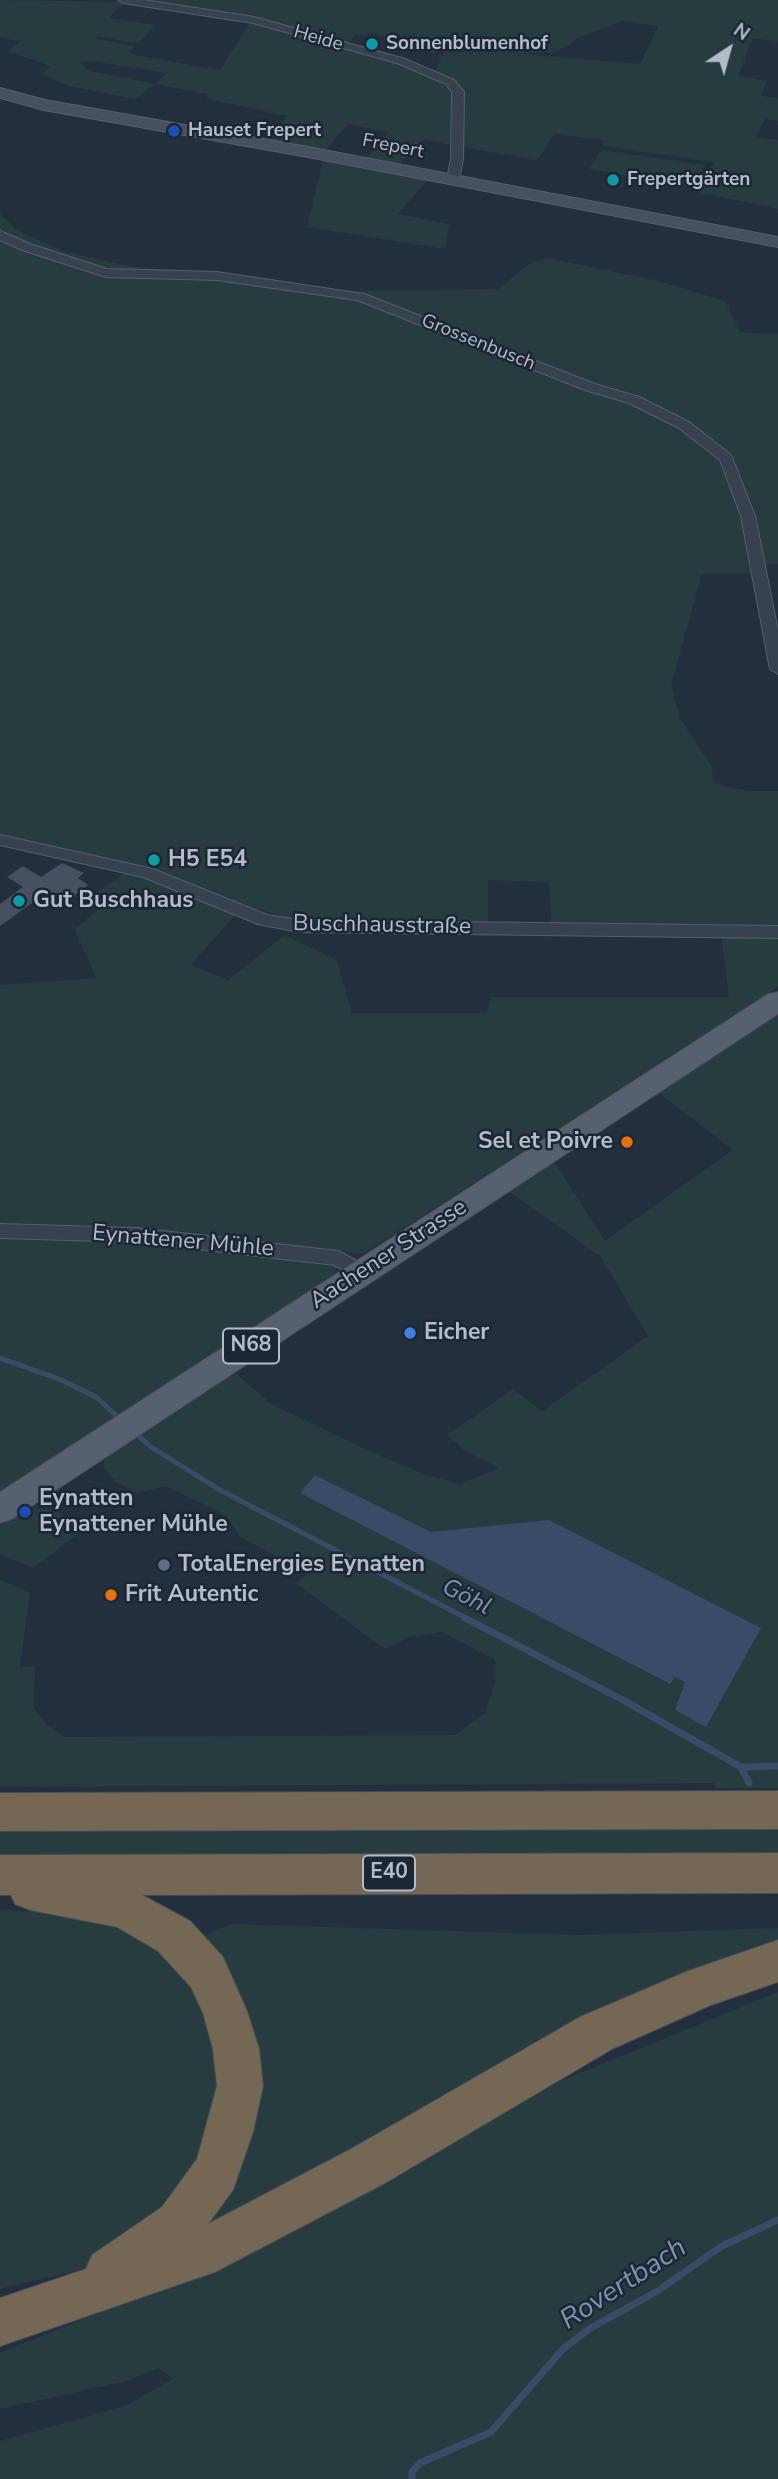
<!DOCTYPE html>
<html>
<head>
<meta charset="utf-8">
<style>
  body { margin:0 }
  #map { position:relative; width:778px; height:2479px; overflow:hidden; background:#242f3e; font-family:"Nunito Sans",sans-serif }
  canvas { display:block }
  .north { position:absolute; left:694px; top:14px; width:70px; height:70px; -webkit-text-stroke:5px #1d2633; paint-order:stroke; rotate:36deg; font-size:19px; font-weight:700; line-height:28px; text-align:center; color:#b4bcc9 }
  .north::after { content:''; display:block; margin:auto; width:24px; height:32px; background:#b4bcc9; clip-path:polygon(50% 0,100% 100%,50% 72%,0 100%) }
</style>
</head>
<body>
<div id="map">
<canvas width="778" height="2479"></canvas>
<div class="north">N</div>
</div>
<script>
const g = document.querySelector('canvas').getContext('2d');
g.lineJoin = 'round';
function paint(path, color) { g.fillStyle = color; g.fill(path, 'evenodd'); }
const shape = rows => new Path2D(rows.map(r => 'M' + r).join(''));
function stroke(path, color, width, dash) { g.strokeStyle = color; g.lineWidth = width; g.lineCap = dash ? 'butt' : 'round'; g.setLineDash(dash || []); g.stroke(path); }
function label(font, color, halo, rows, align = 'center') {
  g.font = font + ' "Nunito Sans",sans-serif'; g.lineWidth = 5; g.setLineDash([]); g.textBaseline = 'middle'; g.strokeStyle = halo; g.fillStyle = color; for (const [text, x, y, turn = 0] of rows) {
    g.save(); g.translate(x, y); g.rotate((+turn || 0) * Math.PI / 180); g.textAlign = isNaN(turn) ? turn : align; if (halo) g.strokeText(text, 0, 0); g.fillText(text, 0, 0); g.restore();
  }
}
paint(shape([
  [0,0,125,2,109,18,155,25,140,42,128,42,98,36,96,39,135,46,129,52,135,55,220,70,251,21,397,63,451,87,452,145,423,140,399,164,367,158,389,132,348,124,326,150,265,139,287,116,207,99,207,94,155,84,135,99,69,86,42,74,51,66,7,51,21,41,0,38],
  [80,62,97,62,166,73,155,84,89,71],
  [137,0,778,0,778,42,753,38,738,76,767,81,761,96,778,98,778,121,765,119,756,137,778,140,778,209,697,192,714,162,602,146,604,140,555,134,537,160,462,147,462,87,458,82,434,72,447,46,441,45,436,54,408,40,401,41,370,32,366,36,356,34,346,45,303,32],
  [621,21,658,26,640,64,523,54,554,52,570,45,575,39],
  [601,150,705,165,692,187,650,180,652,176,633,173,630,176,589,169],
  [323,160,429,179,398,214,449,224,445,249,307,227],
  [0,214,17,230,65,252,134,267,225,274,348,291,498,289,528,265,548,258,662,282,725,301,740,332,778,334,778,564,766,565,750,574,702,574,671,685,680,718,712,767,713,783,749,791,778,791,778,925,551,923,549,882,488,880,488,923,288,918,247,906,151,869,0,835],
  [125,873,150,879,235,915,191,965,228,980,285,935,337,960,352,1013,487,1013,491,997,729,997,721,934,778,937,778,987,363,1254,107,1225,0,1225,0,985,96,978,75,929,100,908,85,900],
  [778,1015,778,1788,716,1788,714,1783,0,1787,0,1580,30,1593,20,1667,35,1666,34,1708,46,1724,65,1737,455,1735,485,1713,495,1681,495,1660,442,1632,410,1637,385,1649,296,1583,307,1573,239,1536,227,1516,166,1486,137,1493,117,1483,103,1467,105,1453,231,1369,271,1404,367,1450,423,1474,461,1484,499,1468,465,1451,447,1435,513,1389,542,1411,648,1336,601,1257,508,1191,553,1160,605,1241,733,1150,656,1091],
  [315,1475,431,1532,761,1629,686,1682,675,1677,669,1684,301,1493],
  [0,1236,164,1242,337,1267,334,1274,135,1411,0,1493],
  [26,1508,58,1510,79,1533,33,1568,0,1554,0,1525],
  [778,1822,778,1862,0,1863,0,1825],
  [0,1910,51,1912,111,1921,164,1955,192,1988,214,2033,220,2090,209,2133,188,2175,164,2210,127,2243,79,2270,0,2289],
  [232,1924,579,1935,778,1928,778,1949,206,2232,204,2215,241,2155,198,1938],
  [778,1992,778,2479,0,2479,0,2441,125,2406,173,2379,158,2368,127,2381,0,2409,0,2353,166,2286,534,2092]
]), '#263c3f');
paint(shape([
  [315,1475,431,1532,549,1520,761,1628,706,1727,675,1710,685,1682,675,1677,670,1684,300,1493]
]), '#394c67');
stroke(shape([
  [0,1358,59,1379,96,1397,121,1420],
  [134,1432,151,1447,220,1490,468,1619]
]), '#394c67', 5);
stroke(shape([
  [465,1618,623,1700,741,1767,778,1766],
  [741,1767,749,1783],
  [412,2479,412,2472,420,2463,491,2432,563,2349,589,2329,656,2292,722,2246,778,2220]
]), '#394c67', 7);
paint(shape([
  [62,863,84,873,78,878,88,885,62,905,43,895,0,926,0,904,23,887,7,877,23,866,41,877]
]), '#455162');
const street = shape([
  [118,0,144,0,254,17,405,59,454,80,464,92,463,159,459,180,453,184,447,180,451,159,452,92,446,84,397,63,253,23,123,3,118,0],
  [0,231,30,244,107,269,217,272,364,294,595,384,639,397,689,422,731,455,755,516,778,631,778,674,770,669,741,516,720,460,679,428,629,403,585,390,357,300,217,280,106,277,22,250,0,240,0,231],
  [0,835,153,869,267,915,299,920,778,926,778,938,299,932,258,924,143,877,0,845,0,835],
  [0,1224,137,1228,338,1251,369,1267,372,1272,369,1277,362,1279,334,1265,137,1242,0,1238,0,1224]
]);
const secondary = shape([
  [0,88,45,100,308,147,778,237,778,247,308,157,44,110,0,98,0,88]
]);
const primary = shape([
  [778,992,778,1014,12,1519,0,1523,0,1492,768,994,778,992]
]);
const highway = shape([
  [778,1791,778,1829,0,1831,0,1793,778,1791],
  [778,1853,778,1893,142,1895,190,1921,223,1957,247,2011,259,2049,263,2086,253,2132,233,2190,208,2224,351,2149,580,2017,688,1971,778,1940,778,1982,711,2005,612,2049,385,2183,215,2272,0,2346,0,2298,86,2269,92,2255,162,2207,197,2159,217,2086,213,2049,203,2013,191,1987,158,1951,117,1927,30,1910,15,1904,11,1895,0,1895,0,1855,778,1853]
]);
stroke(street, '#565f6c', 2);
stroke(secondary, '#565f6c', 2);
stroke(primary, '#414a57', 2);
stroke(highway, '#434c59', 2);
paint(street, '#38414e');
paint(secondary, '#465061');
paint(primary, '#56606e');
paint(highway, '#746855');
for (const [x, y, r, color] of [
  [372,44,7,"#0f9aa8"],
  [174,131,7,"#1a4fb4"],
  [613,180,7,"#0f9aa8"],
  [154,860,7,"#0f9aa8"],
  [19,901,7,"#0f9aa8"],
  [627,1142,7,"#e8710a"],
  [410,1333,7,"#3f7fe0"],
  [25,1512,7,"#1a4fb4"],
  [164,1565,7,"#5c6f8a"],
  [111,1595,7,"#e8710a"]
]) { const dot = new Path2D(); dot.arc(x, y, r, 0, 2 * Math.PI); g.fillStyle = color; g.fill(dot); stroke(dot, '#1d2633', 2.5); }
label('19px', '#b4bcc9', '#1d2633', [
  ["Heide",318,39,16],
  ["Frepert",393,147,11],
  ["Grossenbusch",478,343,22]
]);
label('bold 19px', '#b4bcc9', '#1d2633', [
  ["Sonnenblumenhof",386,44],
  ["Hauset Frepert",188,131],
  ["Frepertgärten",627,180]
], 'left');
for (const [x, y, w] of [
  [251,1346,56],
  [389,1873,52]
]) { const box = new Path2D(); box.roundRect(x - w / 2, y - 17.5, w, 35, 5); g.fillStyle = '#1d2633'; g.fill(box); stroke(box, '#b4bcc9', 2); }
label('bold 21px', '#b4bcc9', null, [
  ["N68",251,1346],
  ["E40",389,1873]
]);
label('bold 23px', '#b4bcc9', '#1d2633', [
  ["H5 E54",168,860],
  ["Gut Buschhaus",33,901],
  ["Sel et Poivre",613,1142,"right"],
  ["Eicher",424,1333],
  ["Eynatten",39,1499],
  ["Eynattener Mühle",39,1525],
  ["TotalEnergies Eynatten",178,1565],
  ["Frit Autentic",125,1595]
], 'left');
label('23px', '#b4bcc9', '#1d2633', [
  ["Buschhausstraße",382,926,1],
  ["Eynattener Mühle",183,1242,5],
  ["Aachener Strasse",389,1255,-33]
]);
label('italic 24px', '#7c92b1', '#1d2633', [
  ["Göhl",466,1598,27]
]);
label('italic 28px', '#7c92b1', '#1d2633', [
  ["Rovertbach",624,2285,-33]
]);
</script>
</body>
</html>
